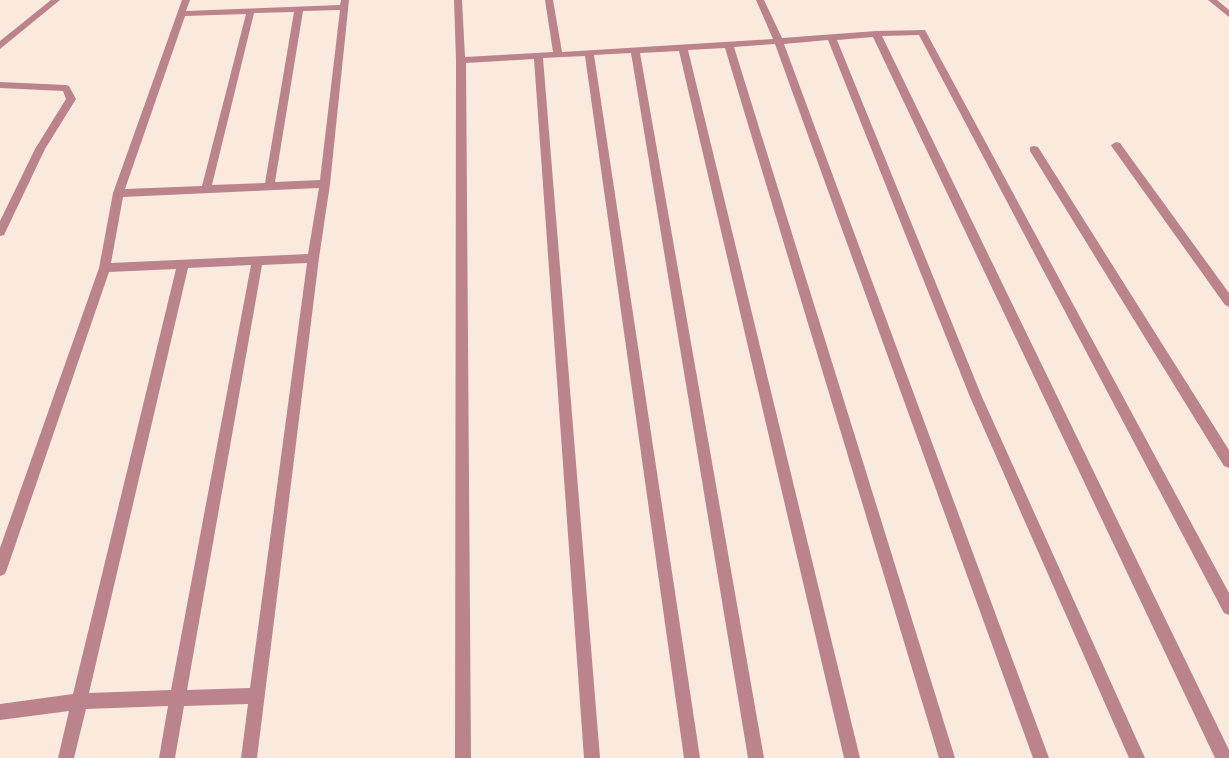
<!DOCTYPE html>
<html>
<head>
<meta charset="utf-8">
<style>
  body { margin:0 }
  canvas { display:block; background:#faeadd }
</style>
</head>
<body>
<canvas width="1229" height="758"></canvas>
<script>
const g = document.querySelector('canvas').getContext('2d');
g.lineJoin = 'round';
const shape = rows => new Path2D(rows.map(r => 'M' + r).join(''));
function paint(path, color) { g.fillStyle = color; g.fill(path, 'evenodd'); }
paint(shape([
  [182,0,190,0,186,11,340,5,341,0,349,0,330,184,319,258,257,758,241,758,248,704,184,706,175,758,159,758,168,706,86,709,74,758,58,758,69,711,0,720,0,704,73,694,176,269,109,272,7,569,5,574,0,576,0,548,99,268,113,193,182,0],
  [340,10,320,180,275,182,303,11,340,10],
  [294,12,265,183,212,185,254,13,294,12],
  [246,14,202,186,125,189,185,16,246,14],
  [319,188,308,254,111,263,123,197,319,188],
  [307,263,250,688,187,690,262,265,307,263],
  [251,265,171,690,89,693,188,268,251,265],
  [454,0,462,0,465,57,553,52,545,0,553,0,562,52,773,39,756,0,764,0,782,38,876,31,925,30,1229,593,1229,615,1224,613,919,35,882,36,1229,750,1229,758,1215,758,873,37,837,40,982,397,1145,758,1129,758,970,397,828,40,784,44,1049,758,1033,758,775,44,734,47,955,758,939,758,725,48,688,50,860,758,844,758,679,51,640,53,764,758,748,758,631,53,594,55,700,758,684,758,585,56,543,58,600,758,584,758,534,59,466,63,471,758,455,758,456,60,454,0],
  [1208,0,1217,0,1229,10,1229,17,1208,0],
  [0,82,66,85,69,86,76,99,45,149,4,235,0,236,0,221,35,149,66,99,63,91,0,88,0,82],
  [1116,142,1120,143,1229,293,1229,307,1225,305,1112,147,1111,145,1116,142],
  [1034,146,1038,147,1229,450,1229,468,1224,466,1030,151,1030,147,1034,146]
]), '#bb848d');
paint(shape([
  [51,0,60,0,0,49,0,41,51,0]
]), '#bb848d');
</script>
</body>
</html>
